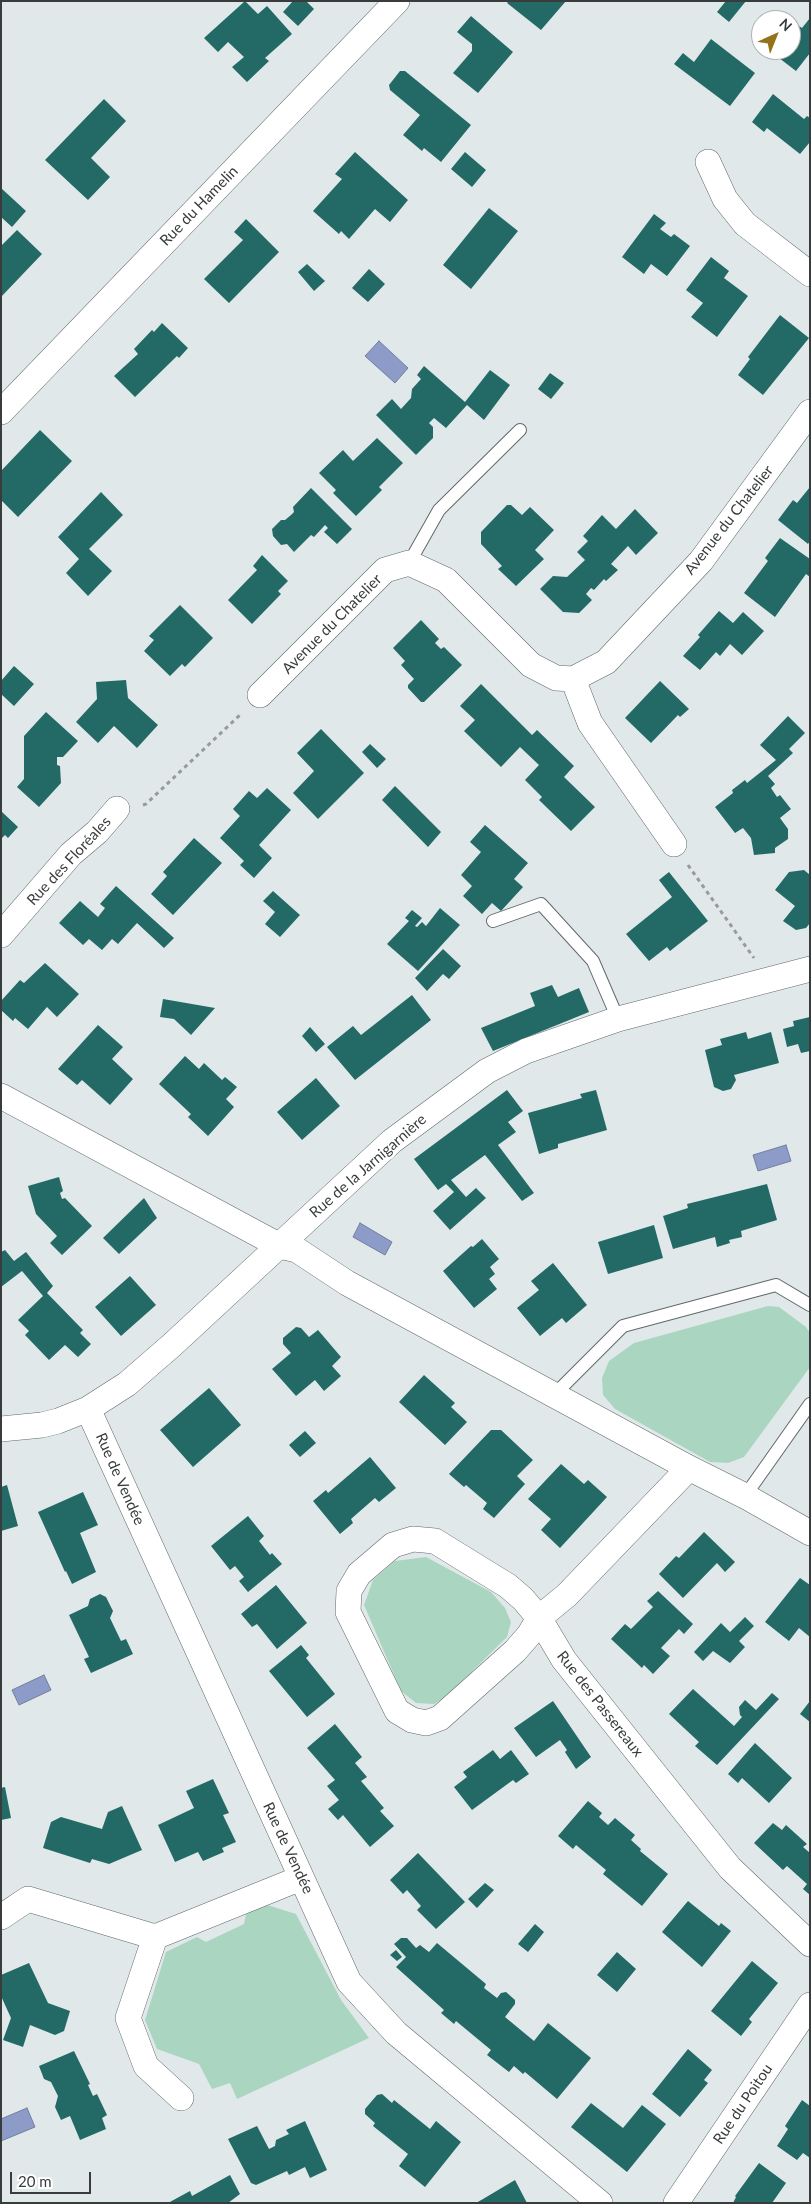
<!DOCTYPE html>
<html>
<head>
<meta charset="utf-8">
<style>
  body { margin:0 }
  #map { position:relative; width:811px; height:2204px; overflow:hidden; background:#e0e8ea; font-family:Lato,sans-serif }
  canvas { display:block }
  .frame { position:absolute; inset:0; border:2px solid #393c3d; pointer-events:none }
  .north { position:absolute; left:751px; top:10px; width:50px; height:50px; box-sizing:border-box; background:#fff; border:1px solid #b0b1b1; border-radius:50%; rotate:44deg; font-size:14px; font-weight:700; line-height:20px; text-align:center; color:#393c3d }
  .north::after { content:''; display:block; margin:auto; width:18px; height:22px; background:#95731b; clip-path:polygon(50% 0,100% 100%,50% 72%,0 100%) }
  .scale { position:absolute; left:10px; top:2172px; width:81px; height:22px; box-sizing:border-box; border:2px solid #393c3d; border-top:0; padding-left:6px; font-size:15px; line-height:18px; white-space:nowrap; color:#393c3d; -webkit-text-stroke:4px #fff; paint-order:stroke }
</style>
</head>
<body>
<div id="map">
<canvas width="811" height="2204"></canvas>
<div class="frame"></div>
<div class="north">N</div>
<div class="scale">20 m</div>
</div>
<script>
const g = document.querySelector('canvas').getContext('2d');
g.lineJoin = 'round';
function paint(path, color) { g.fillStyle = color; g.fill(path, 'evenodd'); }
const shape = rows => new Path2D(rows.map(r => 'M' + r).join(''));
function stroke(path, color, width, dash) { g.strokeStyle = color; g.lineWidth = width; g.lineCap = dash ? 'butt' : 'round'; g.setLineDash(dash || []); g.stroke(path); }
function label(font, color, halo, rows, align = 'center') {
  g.font = font + ' Lato,sans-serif'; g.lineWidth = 5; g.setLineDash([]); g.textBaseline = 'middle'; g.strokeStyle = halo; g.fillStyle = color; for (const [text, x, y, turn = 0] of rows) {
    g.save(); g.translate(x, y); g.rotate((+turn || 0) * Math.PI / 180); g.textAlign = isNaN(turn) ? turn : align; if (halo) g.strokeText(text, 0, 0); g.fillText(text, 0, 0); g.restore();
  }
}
paint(shape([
  [768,1306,779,1307,806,1327,810,1333,810,1367,744,1457,728,1463,710,1462,615,1409,603,1395,602,1378,609,1361,634,1343],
  [426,1557,491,1592,505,1608,511,1622,507,1637,447,1696,434,1704,416,1703,401,1691,364,1605,373,1580,395,1561],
  [264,1904,296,1914,341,2000,369,2038,237,2099,230,2083,212,2089,199,2064,157,2049,145,2020,166,1952,197,1937,206,1942,244,1924,246,1914]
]), '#aad6c1');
const water = shape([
  [379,341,408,368,395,383,365,356,379,341],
  [786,1145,791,1161,758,1171,753,1155,786,1145],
  [360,1223,392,1242,385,1255,353,1237,360,1223],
  [44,1675,51,1690,19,1705,12,1690,44,1675],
  [27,2108,35,2127,1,2141,1,2119,27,2108]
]);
paint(water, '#8c9bc8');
stroke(water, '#737e9e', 1);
paint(shape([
  [245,1,258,14,267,6,292,34,265,58,269,61,247,82,232,67,244,57,228,42,218,52,204,38],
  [293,1,306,1,314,9,298,26,283,12],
  [509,1,566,1,541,30,507,3],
  [726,1,746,1,729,22,717,12],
  [471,16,513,52,478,93,453,73,472,51,472,44,457,32],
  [810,18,810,53,796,71,770,51,791,50,791,24,793,22,802,28],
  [711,39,755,73,730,106,674,64,683,53,694,62],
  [400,71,405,71,471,125,441,162,424,148,422,151,403,135,420,115,390,90,389,85],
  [773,94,804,119,807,116,810,118,810,142,800,154,767,128,764,132,752,122],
  [104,99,126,121,91,158,110,177,88,200,45,160],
  [355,152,408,200,390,222,375,209,349,239,341,231,339,234,313,211,342,179,335,174],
  [465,152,486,170,472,187,451,169],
  [1,188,26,211,12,227,1,217],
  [489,208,518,231,471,289,443,265],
  [654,214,666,223,660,229,671,237,674,234,690,246,667,276,651,264,644,274,622,257],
  [246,219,279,252,229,303,204,279,243,240,234,232],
  [17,230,42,254,1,297,1,246],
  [711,257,729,271,724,278,748,296,717,337,691,317,703,303,686,290],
  [307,264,325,281,314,291,298,272],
  [369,269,385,284,368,302,352,288],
  [780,315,809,338,763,395,738,375,750,359,748,357],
  [162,323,188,348,179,358,177,356,135,397,114,376,138,354,134,349,152,330,154,332],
  [424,366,465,402,490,370,510,385,484,420,467,405,446,428,434,418,429,423,433,427,433,438,416,455,376,415,392,399,401,409,411,398,412,389,421,379,417,375],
  [550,373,564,383,551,399,538,389],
  [40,430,72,461,18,517,1,500,1,471],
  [377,438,403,463,379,487,382,490,356,516,333,493,336,490,319,473,343,450,353,461],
  [810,487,810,541,808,544,778,520,793,500,797,503],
  [311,488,352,529,337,544,324,532,328,528,325,525,314,537,311,535,294,552,287,544,281,545,273,536,272,529,281,520,285,520,291,515,294,512,293,507],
  [101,492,123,515,89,549,112,571,88,596,66,573,79,559,58,537],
  [507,505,511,505,522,515,530,507,554,530,535,550,544,559,516,586,498,569,502,566,481,544,481,532],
  [635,509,658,533,636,555,628,546,611,564,618,570,606,581,604,579,594,590,591,588,586,594,592,600,579,613,563,612,540,589,553,576,567,577,585,560,577,552,588,541,583,536,602,515,616,529],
  [780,538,810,559,810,577,806,574,775,617,744,593,768,561,765,558],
  [262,555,288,581,278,591,281,594,252,624,228,600,257,570,253,566],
  [180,605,213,638,185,667,182,664,170,676,144,651,154,640,149,636],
  [719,611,733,623,743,612,764,631,742,655,730,644,720,656,716,652,700,670,683,656,700,637,698,635],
  [421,620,439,639,435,643,441,649,444,647,462,665,424,702,421,702,408,688,408,685,414,679,401,665,405,661,393,648],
  [14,666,34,684,14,706,1,694,1,681],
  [126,680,128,698,158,725,137,748,114,726,98,743,76,722,97,699,96,682],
  [660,681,689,709,680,717,678,715,651,743,625,718],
  [481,684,532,735,537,730,574,766,564,777,595,807,571,831,539,800,542,797,525,780,539,765,520,747,501,767,464,731,475,720,460,706],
  [46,712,78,741,63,757,57,757,57,765,60,766,61,783,39,807,17,787,24,779,24,736],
  [788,716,805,733,789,749,793,753,768,776,775,784,771,788,777,797,780,795,791,809,780,818,788,829,788,839,775,848,775,853,754,855,751,838,743,828,735,833,715,807,733,793,732,790,745,780,747,783,776,760,760,745],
  [321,729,364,773,318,819,293,793,314,771,297,753],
  [370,744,386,759,377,768,362,752],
  [395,786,441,832,428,847,382,800],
  [267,788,291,810,259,845,272,858,254,878,240,865,244,861,220,838,240,816,233,809,249,791,257,798],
  [1,811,18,827,8,838,5,835,1,839],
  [485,825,528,863,514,879,523,887,501,911,492,903,482,914,463,896,472,886,461,875,481,852,470,842],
  [194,838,222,863,173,915,151,894,167,876,163,872],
  [804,870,810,875,810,923,806,928,796,930,783,921,795,906,775,890,789,872],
  [669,872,708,921,670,951,667,947,649,961,626,934,672,897,659,880],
  [116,886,174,938,164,948,137,923,118,944,112,939,102,950,89,939,83,945,59,923,80,901,98,917,105,908,100,904],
  [273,891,300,915,280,937,265,924,275,912,263,901],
  [440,908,460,925,418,971,387,944,409,921,405,918,412,910,422,918,415,926,417,927,422,922,426,926],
  [443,949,461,966,449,979,443,974,427,991,415,978],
  [45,963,79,994,57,1017,47,1007,28,1029,15,1018,13,1021,1,1010,1,1001,20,980,24,983],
  [552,985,558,997,579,988,589,1012,493,1051,481,1028,535,1006,530,993],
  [412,995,431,1020,355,1080,327,1047,353,1026,361,1035],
  [163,999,215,1008,191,1035,174,1019,160,1017],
  [810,1017,810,1051,801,1053,798,1044,787,1047,783,1029,794,1026,793,1021],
  [98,1025,123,1047,112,1059,133,1079,110,1105,82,1080,77,1085,58,1069],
  [310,1027,325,1044,316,1052,302,1036],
  [746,1032,748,1039,771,1032,779,1063,734,1075,736,1080,731,1089,723,1091,714,1087,705,1050,722,1045,720,1039],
  [185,1056,199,1069,204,1063,222,1080,225,1077,237,1087,226,1099,234,1107,208,1136,188,1117,191,1114,159,1084],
  [316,1078,340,1106,302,1140,277,1112],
  [507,1090,523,1111,508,1122,516,1132,498,1145,534,1193,522,1201,485,1155,451,1180,466,1197,476,1188,486,1198,450,1230,433,1211,454,1192,446,1184,438,1190,414,1159],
  [596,1090,607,1130,558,1144,558,1148,539,1154,528,1113,582,1098,580,1094],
  [59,1177,63,1191,60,1193,62,1199,65,1198,92,1226,62,1255,50,1243,57,1236,36,1214,28,1186],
  [767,1184,777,1220,741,1231,742,1237,729,1240,730,1243,717,1247,715,1237,673,1249,663,1216,688,1208,687,1204],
  [144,1198,157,1218,119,1254,103,1238],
  [654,1225,663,1258,608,1274,598,1242],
  [482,1239,499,1259,490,1267,495,1274,489,1279,497,1289,474,1308,443,1271,471,1246,473,1247],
  [5,1250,14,1261,26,1252,53,1286,47,1293,83,1330,80,1333,91,1344,78,1357,65,1345,49,1360,25,1335,29,1331,18,1320,43,1296,22,1271,1,1287,1,1252],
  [553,1263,587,1305,566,1323,562,1318,540,1336,517,1308,539,1290,531,1281],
  [130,1276,156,1305,121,1336,95,1307],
  [296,1327,301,1328,309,1337,318,1330,341,1357,332,1366,341,1376,324,1391,315,1380,296,1396,272,1369,291,1353,283,1344,283,1338],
  [424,1375,455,1403,451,1407,467,1422,445,1445,399,1402],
  [209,1388,241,1425,193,1467,160,1430],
  [491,1430,501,1430,533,1460,517,1476,525,1484,494,1518,483,1509,487,1503,466,1485,464,1487,449,1474],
  [305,1431,316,1443,300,1457,289,1445],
  [370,1457,396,1488,379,1502,375,1498,351,1519,353,1523,340,1534,313,1501,326,1490,328,1493],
  [561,1464,584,1484,588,1480,607,1497,560,1548,541,1530,551,1519,528,1499],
  [7,1485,18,1526,1,1531,1,1487],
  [83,1492,98,1525,80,1533,96,1572,72,1584,66,1571,65,1572,38,1512],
  [248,1516,264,1536,259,1541,270,1555,272,1553,282,1564,248,1592,239,1581,244,1577,235,1566,230,1570,211,1546],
  [704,1532,735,1562,725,1572,717,1563,683,1598,659,1574,676,1556,679,1558],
  [800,1578,810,1585,810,1637,799,1628,789,1641,765,1622],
  [276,1585,307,1623,277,1649,257,1624,252,1627,241,1614],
  [658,1591,693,1624,684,1634,679,1629,661,1648,670,1656,653,1674,644,1665,642,1668,611,1639,625,1624,631,1629,653,1607,647,1601],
  [100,1594,106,1597,113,1611,110,1618,121,1641,126,1639,133,1654,91,1673,84,1659,89,1657,69,1615,88,1606,90,1599],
  [745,1617,754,1626,739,1641,745,1647,730,1663,713,1651,703,1661,694,1652,721,1623,730,1632],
  [301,1645,309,1655,306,1658,335,1694,307,1717,269,1671],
  [693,1689,734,1726,742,1717,740,1715,739,1707,745,1700,756,1710,772,1693,779,1699,717,1765,695,1746,699,1742,669,1714],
  [553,1701,591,1757,576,1769,565,1752,567,1750,560,1740,536,1757,514,1728],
  [810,1701,810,1722,800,1714],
  [335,1724,362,1757,355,1763,367,1777,361,1781,384,1808,380,1811,394,1826,370,1847,343,1815,338,1820,328,1809,339,1800,327,1786,335,1780,307,1748],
  [755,1743,792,1778,769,1803,742,1778,738,1783,728,1774],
  [493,1750,500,1759,511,1750,529,1774,516,1783,513,1780,472,1810,454,1787,467,1777,463,1772],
  [213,1779,229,1813,223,1815,236,1842,222,1848,224,1852,203,1861,198,1852,175,1862,158,1825,194,1808,186,1791],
  [5,1787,11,1818,1,1820,1,1788],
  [588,1801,602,1813,599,1817,608,1825,615,1818,635,1835,631,1840,641,1849,640,1851,668,1874,642,1906,603,1874,606,1870,576,1845,573,1849,558,1836],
  [122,1806,142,1850,109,1864,92,1859,90,1863,43,1848,51,1822,61,1817,102,1829,108,1812],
  [773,1823,782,1830,786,1825,807,1844,803,1847,810,1853,810,1895,803,1889,807,1884,787,1866,783,1870,754,1843],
  [418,1853,465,1902,436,1929,417,1910,421,1906,407,1890,403,1894,390,1880],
  [485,1883,494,1890,477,1908,468,1899],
  [688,1901,719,1926,721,1923,731,1931,702,1967,662,1932],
  [535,1924,544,1932,528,1952,518,1944],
  [401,1938,407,1938,416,1948,420,1945,429,1952,437,1943,486,1984,484,1988,497,1998,501,1993,506,1992,515,2000,515,2004,505,2017,534,2041,548,2023,591,2058,557,2099,525,2072,523,2074,514,2066,509,2072,487,2055,491,2050,456,2021,454,2024,441,2013,444,2010,396,1967,406,1957,394,1944],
  [396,1950,402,1957,397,1961,390,1955],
  [617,1952,636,1969,617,1992,597,1975],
  [752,1961,778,1983,749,2019,752,2022,741,2036,711,2011],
  [29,1963,48,2003,70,2011,64,2031,55,2035,30,2025,23,2047,3,2040,11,2018,1,1996,1,1975],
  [688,2049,712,2070,704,2080,708,2083,680,2117,652,2094],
  [74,2051,90,2084,88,2085,93,2096,97,2094,107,2115,102,2118,106,2129,80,2140,70,2116,61,2120,55,2107,58,2096,51,2082,44,2079,39,2066],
  [382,2094,392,2103,394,2100,430,2129,436,2121,461,2142,425,2187,399,2166,408,2154,373,2126,375,2123,365,2114,365,2109,377,2095],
  [802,2100,810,2106,810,2158,803,2153,797,2160,777,2146,788,2129,785,2126],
  [591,2103,623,2128,642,2105,666,2124,627,2172,571,2127],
  [305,2121,327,2170,310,2178,305,2167,289,2175,287,2171,256,2185,251,2183,228,2139,257,2126,269,2149,275,2146,276,2140,289,2134,286,2130],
  [759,2163,786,2183,772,2203,733,2203,736,2197,735,2196],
  [230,2175,240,2194,228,2203,168,2203,190,2191,192,2196],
  [515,2180,527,2203,476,2203,483,2199]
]), '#236a66');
const service = shape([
  [409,563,439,510,520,430],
  [493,921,541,904,593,961,618,1019],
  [554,1395,623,1326,776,1285,810,1305],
  [745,1496,810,1404]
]);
const minor = shape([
  [708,162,725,199,745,224,810,274],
  [1,412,397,1],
  [573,679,590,723,674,844],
  [260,695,385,570,409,563,446,580,531,665,556,678,573,679,606,662,701,561,810,412],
  [1,935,71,854,97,832,117,809],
  [1,1096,280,1246,297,1250,347,1283,689,1468,745,1496,810,1533],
  [88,1409,349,1982,396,2033,600,2203],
  [1,1429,42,1425,58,1421,88,1409,127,1384,172,1345,392,1141,487,1071,526,1051,618,1019,810,969],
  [689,1468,567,1595,539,1618,529,1635,515,1651,440,1718,426,1723,412,1720,397,1711,348,1612,349,1591,359,1574,393,1545,413,1539,435,1541,508,1586,523,1599,539,1618,564,1660,730,1868,810,1944],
  [1,1917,28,1899,155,1937,301,1878],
  [155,1937,128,2018,146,2066,181,2098],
  [676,2203,810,2005]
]);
stroke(service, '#62686a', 14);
stroke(minor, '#62686a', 26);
stroke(shape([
  [143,805,146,804,242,713],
  [688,865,754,958]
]), '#969b9d', 3, [4, 4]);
stroke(service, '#fff', 12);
stroke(minor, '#fff', 25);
label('15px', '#393c3d', '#fff', [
  ["Rue du Hamelin",199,206,-46],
  ["Avenue du Chatelier",729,520,-52],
  ["Avenue du Chatelier",332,624,-45],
  ["Rue des Floréales",69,861,-47],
  ["Rue de la Jarnigarnière",368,1166,-41],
  ["Rue de Vendée",120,1479,66],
  ["Rue des Passereaux",600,1704,52],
  ["Rue de Vendée",288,1848,65],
  ["Rue du Poitou",743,2104,-56]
]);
</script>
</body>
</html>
